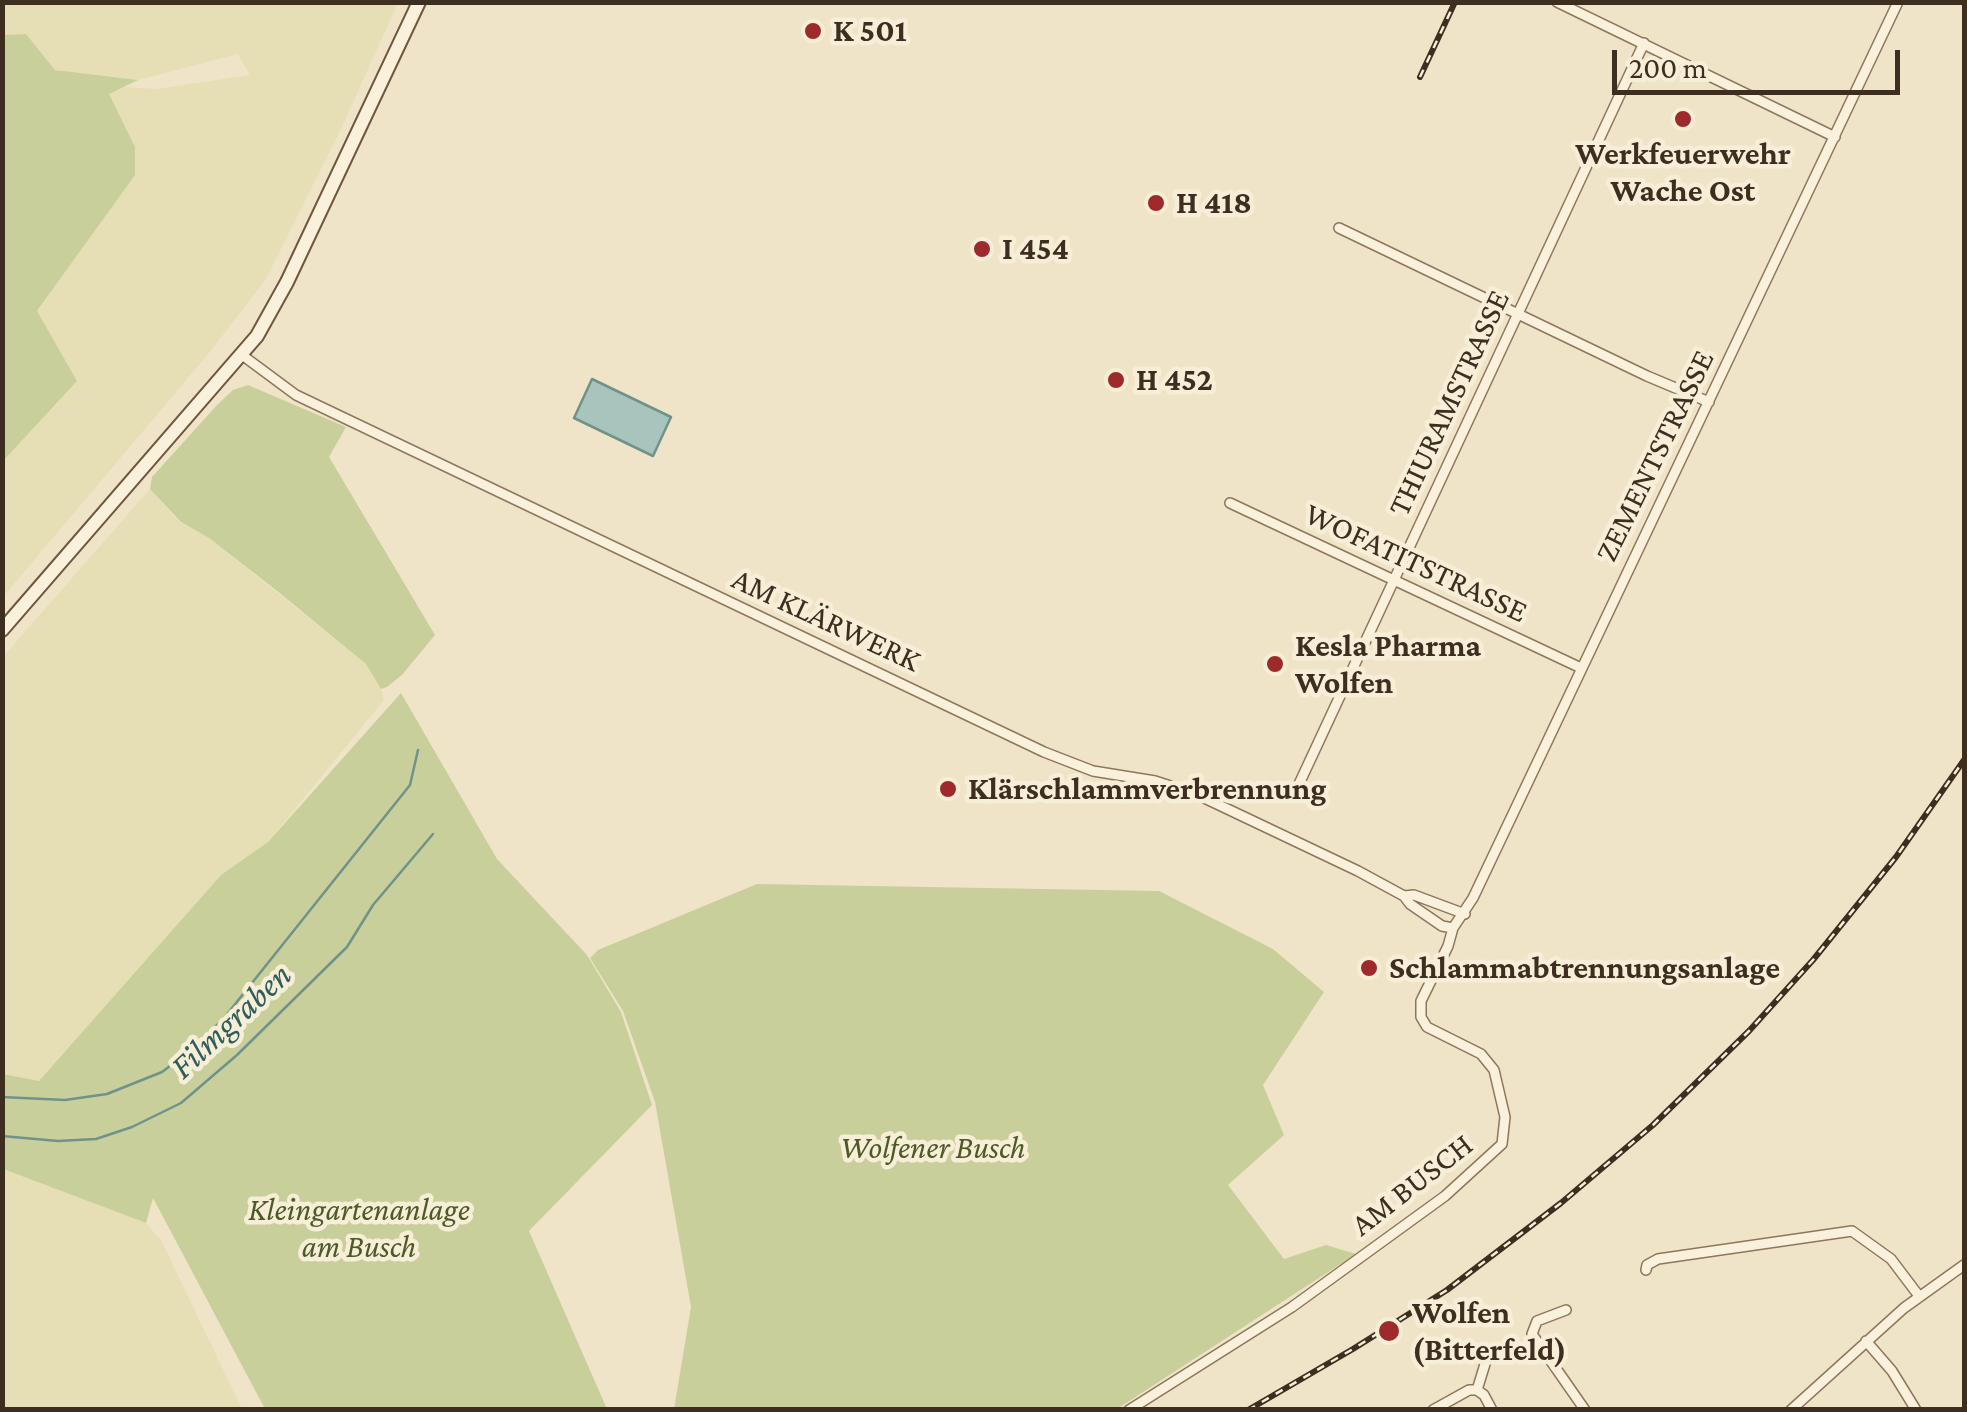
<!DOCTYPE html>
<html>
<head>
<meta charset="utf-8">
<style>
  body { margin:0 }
  #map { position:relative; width:1967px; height:1412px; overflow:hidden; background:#f0e4c8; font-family:"Crimson Pro",serif }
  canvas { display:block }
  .frame { position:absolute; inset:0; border:5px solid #3d2e20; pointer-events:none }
  .scale { position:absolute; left:1612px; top:50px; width:288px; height:45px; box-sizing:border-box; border:5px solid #3d2e20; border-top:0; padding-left:12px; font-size:30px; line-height:35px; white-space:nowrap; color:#3d2e20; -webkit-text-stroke:8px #f7eed8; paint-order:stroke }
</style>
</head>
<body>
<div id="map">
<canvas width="1967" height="1412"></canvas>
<div class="frame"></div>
<div class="scale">200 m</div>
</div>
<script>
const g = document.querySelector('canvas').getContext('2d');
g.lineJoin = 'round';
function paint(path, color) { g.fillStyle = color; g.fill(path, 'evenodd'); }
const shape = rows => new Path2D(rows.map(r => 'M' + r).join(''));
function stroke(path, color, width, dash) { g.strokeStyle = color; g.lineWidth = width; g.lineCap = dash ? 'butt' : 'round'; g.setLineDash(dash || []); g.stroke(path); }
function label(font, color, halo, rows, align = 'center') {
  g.font = font + ' "Crimson Pro",serif'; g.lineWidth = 9; g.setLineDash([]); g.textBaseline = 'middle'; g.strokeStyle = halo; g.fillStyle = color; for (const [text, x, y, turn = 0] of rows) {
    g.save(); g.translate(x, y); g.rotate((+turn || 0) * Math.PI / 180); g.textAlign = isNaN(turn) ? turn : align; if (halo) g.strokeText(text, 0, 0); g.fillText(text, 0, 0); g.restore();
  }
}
paint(shape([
  [3,3,398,3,340,131,266,279,209,353,3,597,3,461,77,381,37,312,135,174,135,147,108,94,122,87,157,89,250,75,238,54,138,80,55,70,26,34,3,35],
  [150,489,180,522,209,538,366,664,381,689,384,700,268,842,221,875,39,1081,3,1074,3,657],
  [2,1169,146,1223,161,1240,242,1409,3,1409]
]), '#e6deb5');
paint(shape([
  [26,34,55,70,138,80,109,94,135,147,135,175,37,311,77,381,3,461,3,35],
  [248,385,346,427,329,457,435,635,402,675,387,687,381,689,366,664,277,591,209,538,181,522,150,489,152,477,217,405,233,390],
  [401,693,497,859,587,955,621,1012,652,1105,529,1231,607,1409,265,1409,153,1198,146,1223,3,1169,3,1074,39,1081,221,875,268,842],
  [757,884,1159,891,1273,949,1324,992,1263,1085,1284,1135,1228,1185,1284,1259,1326,1245,1356,1254,1117,1409,674,1409,691,1307,655,1102,623,1011,590,958,598,950]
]), '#c9cf9b');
const water = shape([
  [592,379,671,417,653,456,574,418,592,379]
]);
paint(water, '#a9c4bc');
stroke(water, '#6f938a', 2.5);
stroke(shape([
  [2,1097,65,1100,107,1094,162,1072,195,1047,224,1018,410,785,418,750],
  [2,1136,58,1141,96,1139,132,1127,181,1103,237,1055,347,947,373,905,433,834]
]), '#6f938a', 2.5);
const street = shape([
  [1557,2,1835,137],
  [1339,228,1647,376,1709,402],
  [242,355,296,395,1044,752,1093,771,1155,781,1198,795,1358,871,1404,896,1410,904,1442,926,1453,928],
  [1230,503,1581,668],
  [1299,784,1644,43],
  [1404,896,1414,895,1465,914],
  [1646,1270,1647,1265,1658,1259,1852,1231,1891,1259,1919,1296],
  [1566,1310,1537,1321,1532,1334,1585,1410],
  [1866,1341,1892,1371,1916,1410],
  [1477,1390,1484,1395,1492,1410],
  [1129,1410,1292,1307,1445,1196,1502,1144,1505,1117,1494,1070,1481,1054,1427,1027,1421,1017,1421,1001,1448,946,1453,928,1473,898,1898,2],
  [1433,1410,1469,1390,1477,1390,1489,1351],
  [1791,1410,1904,1308,1964,1265]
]);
const secondary = shape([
  [2,630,257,336,287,282,419,2]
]);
stroke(street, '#8d765c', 12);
stroke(secondary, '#6f573f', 16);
stroke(street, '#faf1dc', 9);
stroke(secondary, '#faf1dc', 12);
const rail = shape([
  [1420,77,1455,2],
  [1248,1410,1353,1349,1447,1290,1561,1203,1653,1125,1749,1031,1813,960,1896,857,1964,760]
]);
stroke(rail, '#3d2e20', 6);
stroke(rail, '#f7eed8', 2.5, [8]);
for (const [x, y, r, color] of [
  [813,31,10,"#9e2a2b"],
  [1683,119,10,"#9e2a2b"],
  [1156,203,10,"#9e2a2b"],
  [982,249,10,"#9e2a2b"],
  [1116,380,10,"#9e2a2b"],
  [1275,664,10,"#9e2a2b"],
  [948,789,10,"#9e2a2b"],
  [1369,968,10,"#9e2a2b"],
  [1389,1331,12,"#9e2a2b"]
]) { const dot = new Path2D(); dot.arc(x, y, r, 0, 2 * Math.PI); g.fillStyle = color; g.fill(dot); stroke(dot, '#f7eed8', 4); }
label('bold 32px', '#3d2e20', '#f7eed8', [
  ["K 501",833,31],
  ["Werkfeuerwehr",1683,154,"center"],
  ["Wache Ost",1683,191,"center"],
  ["H 418",1176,203],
  ["I 454",1002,249],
  ["H 452",1136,380],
  ["Kesla Pharma",1295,646],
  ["Wolfen",1295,683],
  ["Klärschlammverbrennung",968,789],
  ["Schlammabtrennungsanlage",1389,968],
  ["Wolfen",1412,1313],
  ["(Bitterfeld)",1412,1350]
], 'left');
label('32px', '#3d2e20', '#f7eed8', [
  ["THIURAMSTRASSE",1449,403,-65],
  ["ZEMENTSTRASSE",1655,456,-64],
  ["WOFATITSTRASSE",1416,563,25],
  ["AM KLÄRWERK",826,620,25],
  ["AM BUSCH",1412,1185,-38]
]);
label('italic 32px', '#4d5a26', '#f7eed8', [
  ["Wolfener Busch",933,1148],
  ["Kleingartenanlage",359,1210],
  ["am Busch",359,1247]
]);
label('italic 35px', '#2f5d5a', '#f7eed8', [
  ["Filmgraben",231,1021,-43]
]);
</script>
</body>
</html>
